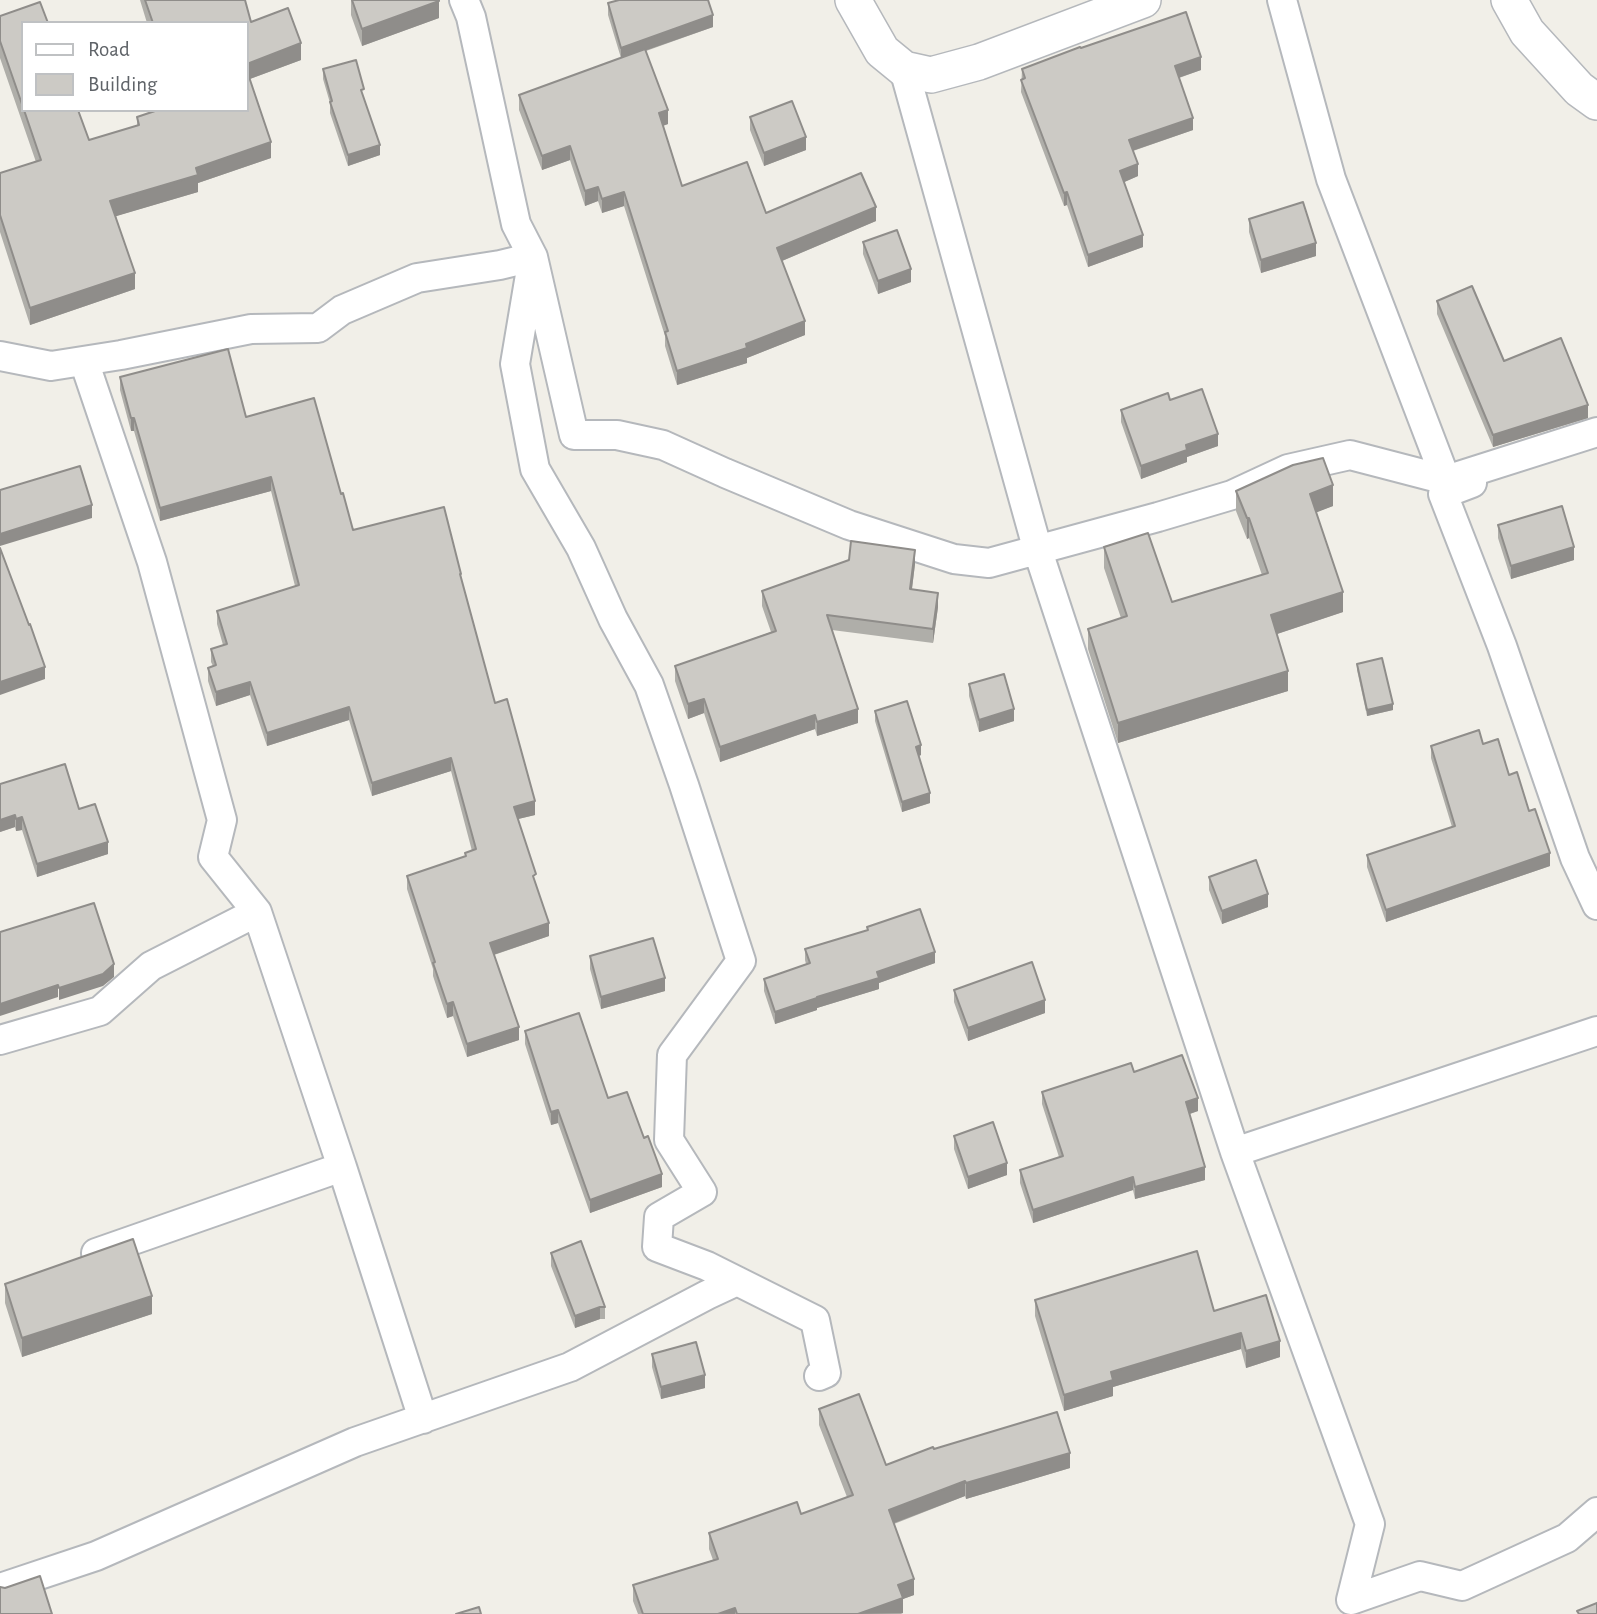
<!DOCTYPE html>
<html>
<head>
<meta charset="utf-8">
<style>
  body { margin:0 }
  #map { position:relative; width:1597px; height:1614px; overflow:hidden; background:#f1efe8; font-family:"Alegreya Sans",sans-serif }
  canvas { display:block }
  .legend { position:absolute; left:21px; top:21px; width:228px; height:91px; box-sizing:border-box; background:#fff; border:2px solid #bfc1c3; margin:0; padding:9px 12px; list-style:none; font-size:21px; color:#5f6368 }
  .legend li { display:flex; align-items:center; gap:14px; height:35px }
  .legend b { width:35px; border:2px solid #bfc1c3 }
</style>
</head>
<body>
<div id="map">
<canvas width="1597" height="1614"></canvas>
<ul class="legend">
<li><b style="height:9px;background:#fff"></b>Road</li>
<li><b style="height:19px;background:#cccac5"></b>Building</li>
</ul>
</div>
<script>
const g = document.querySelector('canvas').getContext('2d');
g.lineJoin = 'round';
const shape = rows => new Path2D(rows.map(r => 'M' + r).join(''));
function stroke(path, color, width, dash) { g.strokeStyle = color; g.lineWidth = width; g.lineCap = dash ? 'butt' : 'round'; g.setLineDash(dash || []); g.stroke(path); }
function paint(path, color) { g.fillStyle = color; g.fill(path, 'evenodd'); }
const minor = shape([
  [464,0,471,17,516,224,533,257,515,364,535,469,581,548,613,619,649,685,684,785,741,961,672,1055,669,1140,702,1192,659,1217,657,1247,707,1266,815,1320,826,1373,819,1376],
  [1282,0,1331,179,1446,480],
  [904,69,1038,551,1235,1152],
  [0,356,51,366,121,355,251,329,318,328,342,310,417,278,500,265,533,257,574,435,617,435,663,445,725,473,849,525,954,559,989,563,1158,517,1232,495,1288,469,1350,455,1446,480,1597,432],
  [1472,483,1443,494,1502,646,1575,858,1597,905],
  [1597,1031,1235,1152,1370,1524,1351,1600,1420,1576,1462,1586,1567,1538,1597,1512],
  [0,1040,100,1011,151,966,257,912,213,857,222,820,152,562,84,361],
  [342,1167,423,1419],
  [96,1253,342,1167,257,912],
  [0,1588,96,1556,355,1442,570,1367,707,1295,737,1281]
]);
const tertiary = shape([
  [853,0,882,51,904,69,931,75,979,62,1143,0],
  [1509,0,1527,32,1579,89,1597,102]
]);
stroke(minor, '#b5b8bc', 32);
stroke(tertiary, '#b5b8bc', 38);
stroke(minor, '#fff', 28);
stroke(tertiary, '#fff', 35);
paint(shape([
  [140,0,245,0,251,22,301,60,250,79,271,158,198,183,198,192,116,216,135,289,30,325,0,232,0,173,36,162,0,58,0,16,23,23,23,110,78,110,89,140,137,126,137,117,247,110,247,23,147,23],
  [351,0,439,18,362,46,351,15],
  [608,3,713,27,646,51,668,124,663,126,682,186,766,213,876,221,782,261,805,335,747,358,747,363,677,385,665,346,665,336,624,206,602,213,598,201,585,206,570,160,542,170,519,110,519,95,621,58,608,15],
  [1081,48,1201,70,1179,78,1193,130,1133,151,1138,176,1124,182,1143,247,1088,267,1067,205,1064,206,1021,92,1022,69],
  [323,69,364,100,380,155,348,166,330,113,330,103,323,79],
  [750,117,806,150,764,166,750,130],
  [1249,219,1316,256,1261,273,1249,232],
  [863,242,911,282,878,294,863,254],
  [1437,301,1504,361,1588,418,1493,447,1437,314],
  [120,377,246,417,341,494,353,530,461,579,495,703,535,815,518,819,549,936,494,955,519,1040,467,1057,453,1016,447,1018,433,976,433,969,407,889,407,876,465,857,465,853,472,851,451,771,372,796,349,720,267,746,250,695,216,706,208,681,208,668,213,666,211,662,211,649,223,645,217,624,217,611,295,586,271,491,160,521,134,431,131,431,120,390],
  [1170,400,1218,446,1187,457,1187,462,1141,479,1121,422,1121,410],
  [1236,491,1333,506,1316,512,1343,612,1277,634,1288,691,1118,743,1088,649,1088,629,1121,618,1104,568,1104,547,1172,602,1262,575,1249,538,1247,539,1236,511],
  [1498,525,1574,560,1511,579,1498,538],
  [915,564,912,589,938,607,933,643,832,630,858,723,817,736,815,729,720,762,704,713,688,719,675,681,675,666,771,632,762,606,762,591],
  [1357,664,1393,710,1367,716,1357,670],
  [969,684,1014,721,979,732,969,696],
  [875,711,921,755,919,756,930,803,902,812,875,721],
  [1483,744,1509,775,1529,811,1550,866,1386,922,1367,867,1367,855,1452,827,1431,758,1431,746],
  [0,784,79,809,108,854,37,877,22,830,16,831,15,827,0,832],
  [1209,877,1268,907,1222,924,1209,890],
  [867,927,935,963,879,983,879,989,817,1008,817,1010,775,1024,764,991,764,979,806,964,805,960,805,949,867,930],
  [590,956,665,991,601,1009,590,969],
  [954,990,1045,1013,968,1041,954,1002],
  [525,1031,608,1098,662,1187,590,1213,558,1123,551,1125,525,1044],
  [1134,1072,1198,1111,1190,1114,1205,1180,1135,1199,1133,1190,1033,1223,1020,1183,1020,1170,1059,1157,1042,1104,1042,1092],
  [954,1136,1007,1175,968,1189,954,1149],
  [551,1253,605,1307,605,1319,600,1319,575,1328,551,1266],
  [5,1284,152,1314,22,1357,5,1303],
  [1035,1300,1214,1311,1280,1357,1246,1368,1241,1349,1113,1387,1113,1396,1064,1411,1035,1316],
  [652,1354,705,1388,661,1399,652,1367],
  [819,1409,886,1465,934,1449,1070,1468,966,1499,965,1496,894,1524,914,1595,903,1599,903,1613,901,1614,638,1614,633,1601,633,1585,713,1560,709,1549,709,1533,801,1514,847,1497,819,1425]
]), '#afaea9');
paint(shape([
  [439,1,439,18,362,46,362,29],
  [713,15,713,27,621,59,621,48],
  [301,43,301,60,247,80,247,64],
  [1201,57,1201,70,1175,79,1175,66],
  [668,110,668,124,659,127,659,113],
  [1193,118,1193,130,1129,152,1129,140],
  [806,137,806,150,764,166,764,153],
  [271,142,271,158,198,183,198,192,110,218,110,201,196,168],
  [380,145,380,155,348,166,348,155],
  [570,146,570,160,542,170,542,156],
  [1138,164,1138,176,1120,184,1120,171],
  [598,187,598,201,585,206,585,191],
  [624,192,624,206,602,213,602,199],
  [1067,192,1067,205,1064,206,1064,193],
  [876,207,876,221,777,263,777,248],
  [1143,235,1143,247,1088,267,1088,255],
  [1316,243,1316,256,1261,273,1261,260],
  [911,269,911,282,878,294,878,281],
  [135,273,135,289,30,325,30,308],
  [805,321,805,335,747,358,747,363,677,385,677,371],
  [1588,405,1588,418,1493,447,1493,435],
  [131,418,134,418,134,431,131,431],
  [1218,434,1218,446,1187,457,1187,462,1141,479,1141,466,1186,445],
  [271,477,271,491,160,521,160,508],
  [1333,485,1333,506,1310,515,1310,494],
  [92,505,92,518,0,546,0,534],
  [1247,518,1249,518,1249,538,1247,539],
  [1574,547,1574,560,1511,579,1511,566],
  [915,550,915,564,910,604,910,589],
  [1343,592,1343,612,1271,636,1271,615],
  [938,593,938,607,933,643,933,629],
  [45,667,45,679,0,695,0,682],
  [1288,671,1288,691,1118,743,1118,723],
  [250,682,250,695,216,706,216,692],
  [704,699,704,713,688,719,688,704],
  [1393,704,1393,710,1367,716,1367,710],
  [349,707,349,720,267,746,267,733],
  [858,709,858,723,817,736,817,722],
  [1014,709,1014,721,979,732,979,720],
  [815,715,815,729,720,762,720,747],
  [921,745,921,755,916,757,916,747],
  [451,758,451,771,372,796,372,783],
  [930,793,930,803,902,812,902,802],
  [535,801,535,815,514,820,514,807],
  [15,815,15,827,0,832,0,820],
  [22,817,22,830,16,831,16,819],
  [108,842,108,854,37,877,37,864],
  [1550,853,1550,866,1386,922,1386,910],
  [1268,894,1268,907,1222,924,1222,911],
  [549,923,549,936,490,956,490,943],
  [935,952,935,963,879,983,879,989,817,1008,817,1010,775,1024,775,1012,817,997,877,972],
  [114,964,114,977,103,986,59,1000,59,988],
  [665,978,665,991,601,1009,601,997],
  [58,985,58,997,0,1016,0,1004],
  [1045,1000,1045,1013,968,1041,968,1028],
  [453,1002,453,1016,447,1018,447,1004],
  [519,1027,519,1040,467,1057,467,1044],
  [1198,1098,1198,1111,1186,1115,1186,1102],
  [558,1110,558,1123,551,1125,551,1112],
  [1007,1163,1007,1175,968,1189,968,1177],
  [1205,1167,1205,1180,1135,1199,1135,1187],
  [662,1174,662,1187,590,1213,590,1200],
  [1133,1177,1133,1190,1033,1223,1033,1210],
  [152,1296,152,1314,22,1357,22,1338],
  [600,1307,600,1319,575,1328,575,1316],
  [1241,1333,1241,1349,1113,1387,1113,1396,1064,1411,1064,1395,1111,1372],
  [1280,1341,1280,1357,1246,1368,1246,1351],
  [705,1375,705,1388,661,1399,661,1387],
  [1070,1453,1070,1468,966,1499,966,1483],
  [965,1481,965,1496,889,1525,889,1510],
  [914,1579,914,1595,903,1599,903,1613,858,1614,898,1585],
  [735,1608,735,1614,718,1614]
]), '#8f8d8a');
const building = shape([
  [145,0,245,0,251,22,288,8,301,43,247,64,247,23,153,23,145,0],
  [352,0,439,0,439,1,362,29,352,0],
  [619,0,708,0,713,15,621,48,608,3,619,0],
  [40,2,48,23,23,23,23,107,0,41,0,16,40,2],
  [1186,12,1201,57,1175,66,1193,118,1129,140,1138,164,1120,171,1143,235,1088,255,1067,192,1064,193,1021,80,1025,78,1022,69,1080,47,1081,48,1186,12],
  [645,49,668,110,659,113,682,186,747,162,766,213,861,173,876,207,777,248,805,321,746,344,747,348,677,371,665,332,668,331,624,192,602,199,598,187,585,191,570,146,542,156,519,95,645,49],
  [356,60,364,89,361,90,380,145,348,155,330,102,332,101,323,69,356,60],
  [247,71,271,142,196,168,198,175,110,201,135,273,30,308,0,215,0,173,41,160,24,110,78,110,89,140,139,125,137,117,158,110,247,110,247,71],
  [792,101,806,137,764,153,750,117,792,101],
  [1303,202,1316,243,1261,260,1249,219,1303,202],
  [897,230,911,269,878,281,863,242,897,230],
  [1472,286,1504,361,1561,338,1588,405,1493,435,1437,301,1472,286],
  [228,349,246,417,314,398,341,494,343,493,353,530,444,507,461,574,460,574,495,703,507,699,535,801,514,807,536,874,533,876,549,923,490,943,519,1027,467,1044,453,1002,447,1004,433,963,435,962,407,876,466,856,465,853,476,849,451,758,372,783,349,707,267,733,250,682,216,692,208,668,216,665,211,649,227,644,217,611,299,585,271,477,160,508,134,418,131,418,120,377,228,349],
  [1202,389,1218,434,1186,445,1187,450,1141,466,1121,410,1168,393,1170,400,1202,389],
  [1323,458,1333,485,1310,494,1343,592,1271,615,1288,671,1118,723,1088,629,1127,616,1104,547,1148,533,1172,602,1268,573,1249,518,1247,518,1236,491,1293,465,1323,458],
  [80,466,92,505,0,534,0,490,80,466],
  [1562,506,1574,547,1511,566,1498,525,1562,506],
  [851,541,915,550,910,589,938,593,933,629,827,615,858,709,817,722,815,715,720,747,704,699,688,704,675,666,776,631,762,591,849,560,851,541],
  [0,548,29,625,30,624,45,667,0,682,0,548],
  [1382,658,1393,704,1367,710,1357,664,1382,658],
  [1004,674,1014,709,979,720,969,684,1004,674],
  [907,701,921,745,916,747,930,793,902,802,875,711,907,701],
  [1479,730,1483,744,1498,739,1509,775,1517,772,1529,811,1535,809,1550,853,1386,910,1367,855,1455,826,1431,746,1479,730],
  [65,764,79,809,95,804,108,842,37,864,22,817,16,819,15,815,0,820,0,784,65,764],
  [1256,860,1268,894,1222,911,1209,877,1256,860],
  [94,903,114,964,103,974,59,988,58,985,0,1004,0,932,94,903],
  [920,909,935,952,877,972,879,978,817,997,817,998,775,1012,764,979,810,963,805,949,868,930,867,927,920,909],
  [653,938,665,978,601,997,590,956,653,938],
  [1032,962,1045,1000,968,1028,954,990,1032,962],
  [579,1013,608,1098,627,1092,644,1138,648,1136,662,1174,590,1200,558,1110,551,1112,525,1031,579,1013],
  [1182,1055,1198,1098,1186,1102,1205,1167,1135,1187,1133,1177,1033,1210,1020,1170,1063,1156,1042,1092,1131,1063,1134,1072,1182,1055],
  [993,1122,1007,1163,968,1177,954,1136,993,1122],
  [133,1239,152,1296,22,1338,5,1284,133,1239],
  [581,1241,605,1307,600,1307,575,1316,551,1253,581,1241],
  [1197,1251,1214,1311,1266,1295,1280,1341,1246,1351,1241,1333,1111,1372,1113,1380,1064,1395,1035,1300,1197,1251],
  [696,1342,705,1375,661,1387,652,1354,696,1342],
  [859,1394,886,1465,933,1447,934,1449,1057,1412,1070,1453,966,1483,965,1481,889,1510,914,1579,898,1585,903,1598,858,1614,737,1614,735,1608,718,1614,643,1614,633,1585,718,1559,709,1533,797,1502,801,1514,853,1495,819,1409,859,1394],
  [40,1576,52,1614,0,1614,0,1587,5,1588,40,1576],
  [1597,1603,1597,1614,1579,1614,1577,1611,1597,1603],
  [479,1607,481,1614,456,1614,479,1607]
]);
paint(building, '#cccac5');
stroke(building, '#8f8d8a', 2);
</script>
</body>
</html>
